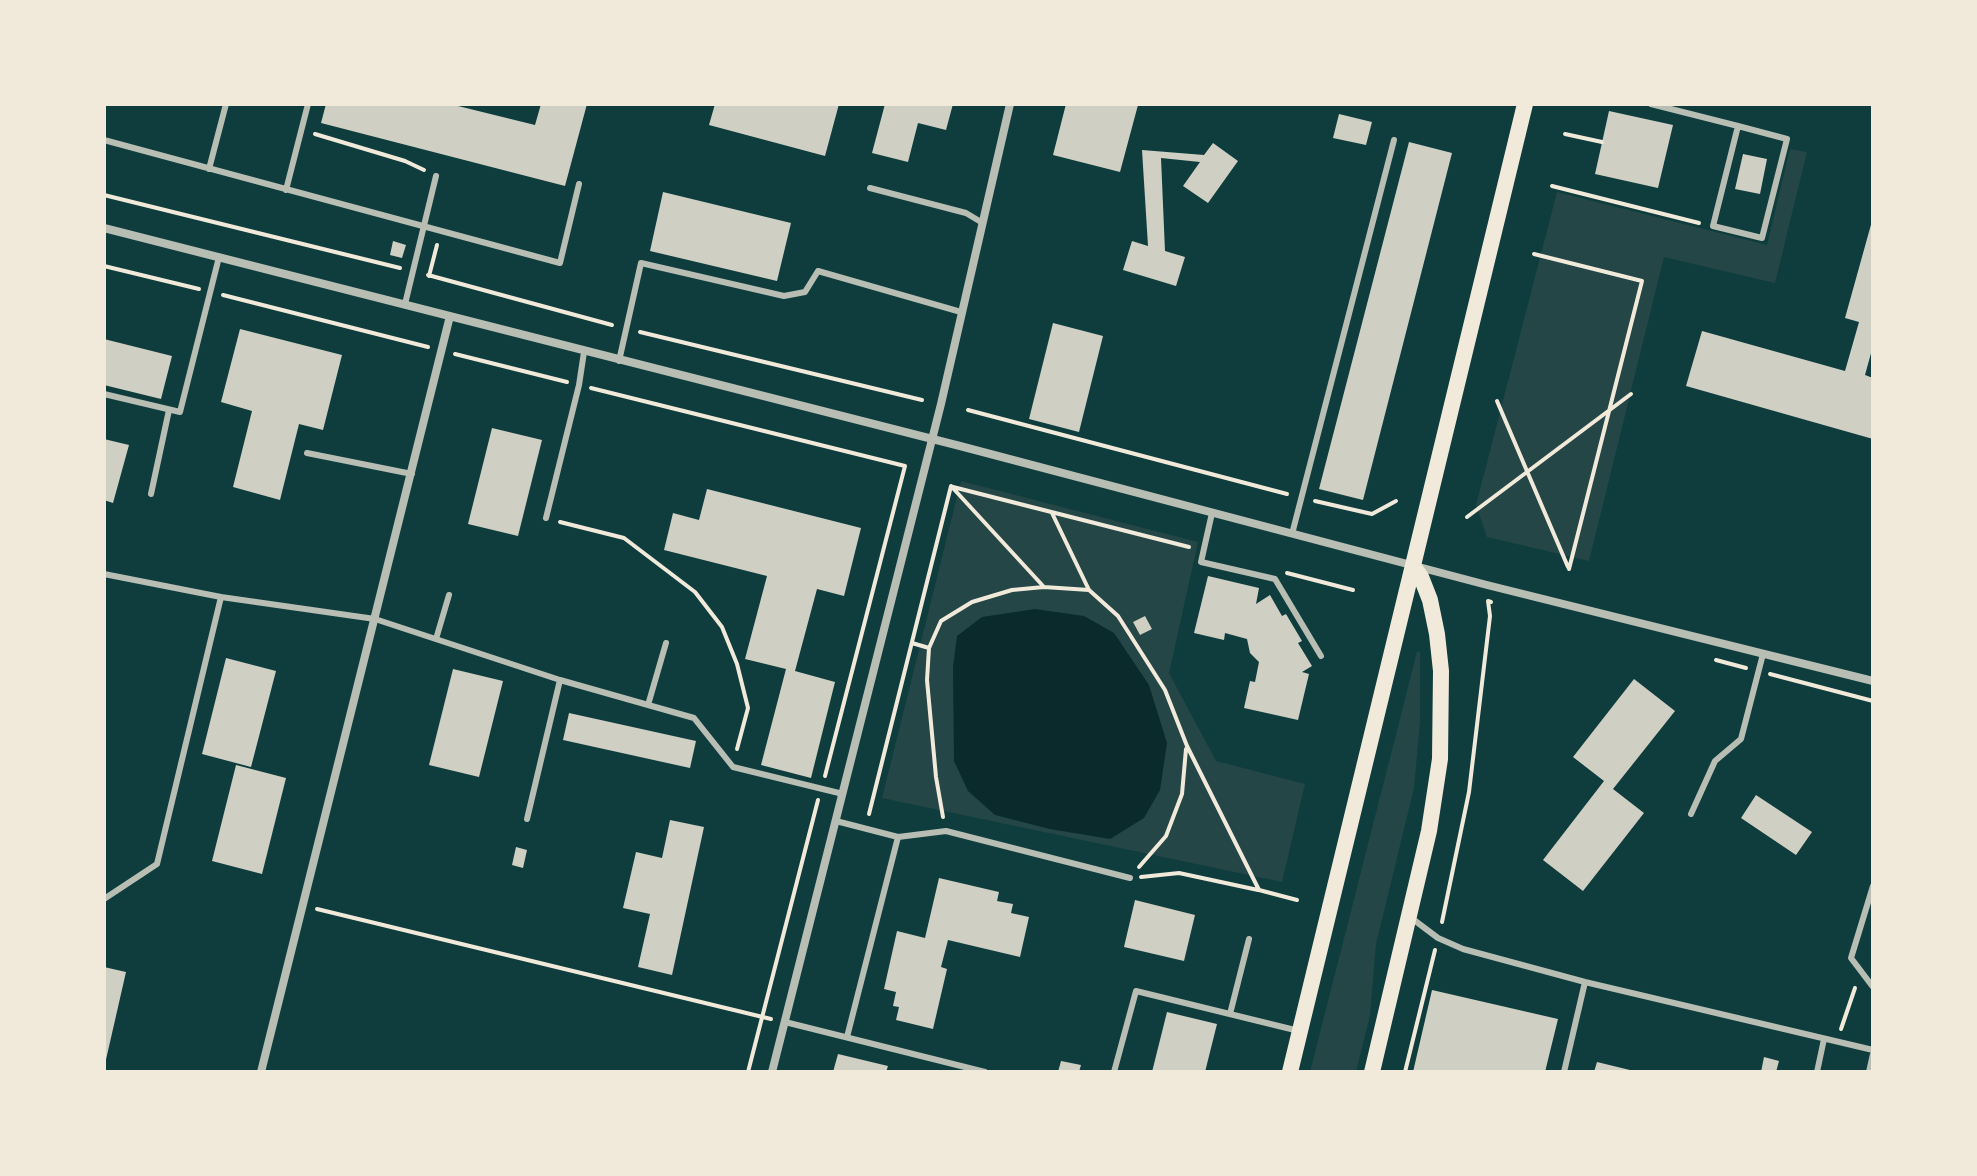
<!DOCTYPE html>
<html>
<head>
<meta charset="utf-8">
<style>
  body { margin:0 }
  #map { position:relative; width:1977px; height:1176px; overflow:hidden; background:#0f3d3e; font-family:Manrope,sans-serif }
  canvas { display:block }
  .frame { position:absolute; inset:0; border:106px solid #f1e9da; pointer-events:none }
</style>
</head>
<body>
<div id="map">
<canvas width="1977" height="1176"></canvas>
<div class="frame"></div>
</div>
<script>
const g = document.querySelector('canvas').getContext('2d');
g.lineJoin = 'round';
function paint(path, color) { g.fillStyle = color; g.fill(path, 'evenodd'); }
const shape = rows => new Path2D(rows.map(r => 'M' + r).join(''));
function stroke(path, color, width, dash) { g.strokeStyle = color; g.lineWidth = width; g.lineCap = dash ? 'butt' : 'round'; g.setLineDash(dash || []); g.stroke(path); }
paint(shape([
  [1790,149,1807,152,1775,283,1664,257,1589,561,1487,537,1476,505,1557,192,1767,245],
  [961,481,1198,542,1169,673,1216,761,1305,784,1282,882,882,798],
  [1417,652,1420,652,1420,722,1414,788,1376,944,1370,1015,1356,1072,1310,1072]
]), '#244646');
paint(shape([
  [1035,609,1084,616,1114,633,1149,685,1167,743,1160,790,1144,818,1110,839,1050,829,995,815,968,791,954,761,953,667,957,636,982,617]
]), '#0a2a2b');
paint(shape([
  [326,104,459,104,458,106,535,125,541,104,587,104,565,186,321,123],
  [715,104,839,104,825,156,709,125],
  [885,104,953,104,946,130,918,123,908,162,872,153],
  [1066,104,1138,105,1120,172,1053,155],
  [1609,111,1673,125,1658,188,1595,174],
  [1339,114,1372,122,1366,145,1333,138],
  [1409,142,1452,153,1363,500,1319,489],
  [1213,143,1238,161,1208,203,1183,186,1200,162,1161,158,1165,251,1185,257,1176,286,1123,270,1132,241,1148,246,1142,150,1204,155],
  [1743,154,1767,159,1760,194,1735,189],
  [663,192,791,223,777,281,650,251],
  [1872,221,1873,346,1865,375,1873,378,1873,439,1686,386,1702,331,1845,371,1859,322,1845,318],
  [393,241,406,245,402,258,390,255],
  [1053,323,1103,336,1079,432,1029,419],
  [240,329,342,355,323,430,299,424,280,500,233,487,252,411,221,402],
  [104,339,172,356,161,399,104,385],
  [492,428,542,440,518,536,468,524],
  [104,439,129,445,113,503,104,500],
  [707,489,861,528,844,596,817,589,795,671,835,682,811,778,761,765,786,669,745,659,767,576,664,550,673,513,699,520],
  [1208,576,1259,588,1256,604,1270,595,1282,616,1286,614,1302,641,1298,643,1312,666,1302,672,1309,674,1298,720,1244,708,1250,681,1255,682,1259,662,1250,653,1247,639,1225,633,1224,640,1194,633],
  [1145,616,1152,629,1140,635,1133,622],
  [226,658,276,671,251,767,202,754],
  [453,669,503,681,479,777,429,765],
  [1634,679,1675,711,1613,789,1644,813,1583,891,1543,860,1604,781,1573,757],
  [569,713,696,741,690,768,563,740],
  [236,765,286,778,262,874,212,861],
  [1756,795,1812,832,1796,855,1741,818],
  [670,820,704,827,672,975,638,967,650,914,623,908,636,852,662,858],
  [516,847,527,850,523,868,512,865],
  [939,878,999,892,997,901,1013,904,1011,913,1029,917,1020,957,948,940,941,967,947,969,933,1029,896,1020,899,1007,893,1006,896,992,884,989,897,931,925,938],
  [1135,900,1195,915,1184,961,1124,947],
  [104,967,126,972,105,1064,104,1063],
  [1432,990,1558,1019,1545,1072,1413,1072],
  [1167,1012,1217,1024,1205,1072,1152,1072],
  [838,1054,888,1066,886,1072,833,1072],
  [1764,1057,1779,1061,1776,1072,1761,1072],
  [1061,1061,1081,1065,1079,1072,1058,1072],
  [1597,1062,1634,1071,1634,1072,1594,1072]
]), '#cfcfc3');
stroke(shape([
  [315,134,405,161,424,170],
  [1565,134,1602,142],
  [1552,186,1699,223],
  [104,195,400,268],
  [1534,254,1642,281,1569,569],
  [104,266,199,289],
  [428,275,612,325],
  [429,276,437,245],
  [223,295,428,347],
  [640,332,922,400],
  [455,354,567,382],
  [591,388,905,466,825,776],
  [1497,401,1568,567],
  [968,410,1287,494],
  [951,486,1044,587,1089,590,1118,616,1165,690,1187,746,1259,890,1297,900],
  [953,487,1189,547],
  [1315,501,1372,514,1396,501],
  [1052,513,1089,590],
  [1467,517,1631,394],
  [560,522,624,538,695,592,722,627,737,664,748,708,737,749],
  [1287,573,1353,590],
  [912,643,929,648],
  [1716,660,1746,668],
  [1770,674,1873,701],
  [869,814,951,486],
  [943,817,936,777,927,680,929,648,941,621,972,602,1012,590,1044,587],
  [1139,867,1166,836,1182,794,1186,749],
  [1141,877,1179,873,1258,890],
  [317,909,771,1019],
  [1442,922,1469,792,1490,616,1488,601,1491,602],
  [1841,1029,1855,988],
  [748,1072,818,800],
  [1405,1072,1435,950]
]), '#f1e9da', 4);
stroke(shape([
  [1651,104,1738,126,1787,139,1762,238,1713,226,1738,126],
  [104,140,560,263,579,184],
  [209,169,226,104],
  [870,188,966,213,981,222],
  [286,190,308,104],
  [405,304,436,176],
  [619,361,641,263,784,296,805,292,818,271,961,312],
  [104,394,180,412,219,257],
  [307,453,412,474],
  [151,494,169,410],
  [1212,513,1201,562,1275,579,1321,656],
  [546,518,579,385,584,352],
  [1292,534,1394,140],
  [104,574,221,597],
  [436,639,449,595],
  [648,705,666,643],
  [1691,814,1715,761,1741,739,1763,654],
  [527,819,560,680],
  [836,821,898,837,946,831,1130,878],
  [1873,886,1851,958,1873,987],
  [104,899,157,864,221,597,375,619,560,680,694,718,733,767,843,794],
  [1410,917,1438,938,1463,949,1585,982,1873,1050],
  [1230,1014,1249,939],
  [785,1022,985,1072],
  [847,1037,898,837],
  [1114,1072,1136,991,1299,1031],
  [1564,1072,1585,982],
  [1817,1072,1824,1039],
  [1869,1072,1873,1054]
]), '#b8beb3', 6);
stroke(shape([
  [104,228,960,446,1487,585,1873,681],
  [261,1072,450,316],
  [772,1072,941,404,1010,104]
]), '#b8beb3', 8);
stroke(shape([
  [1290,1072,1525,104],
  [1372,1072,1429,831,1440,759,1441,671,1437,634,1430,600,1421,577,1413,566]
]), '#f1e9da', 16);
</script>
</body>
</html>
